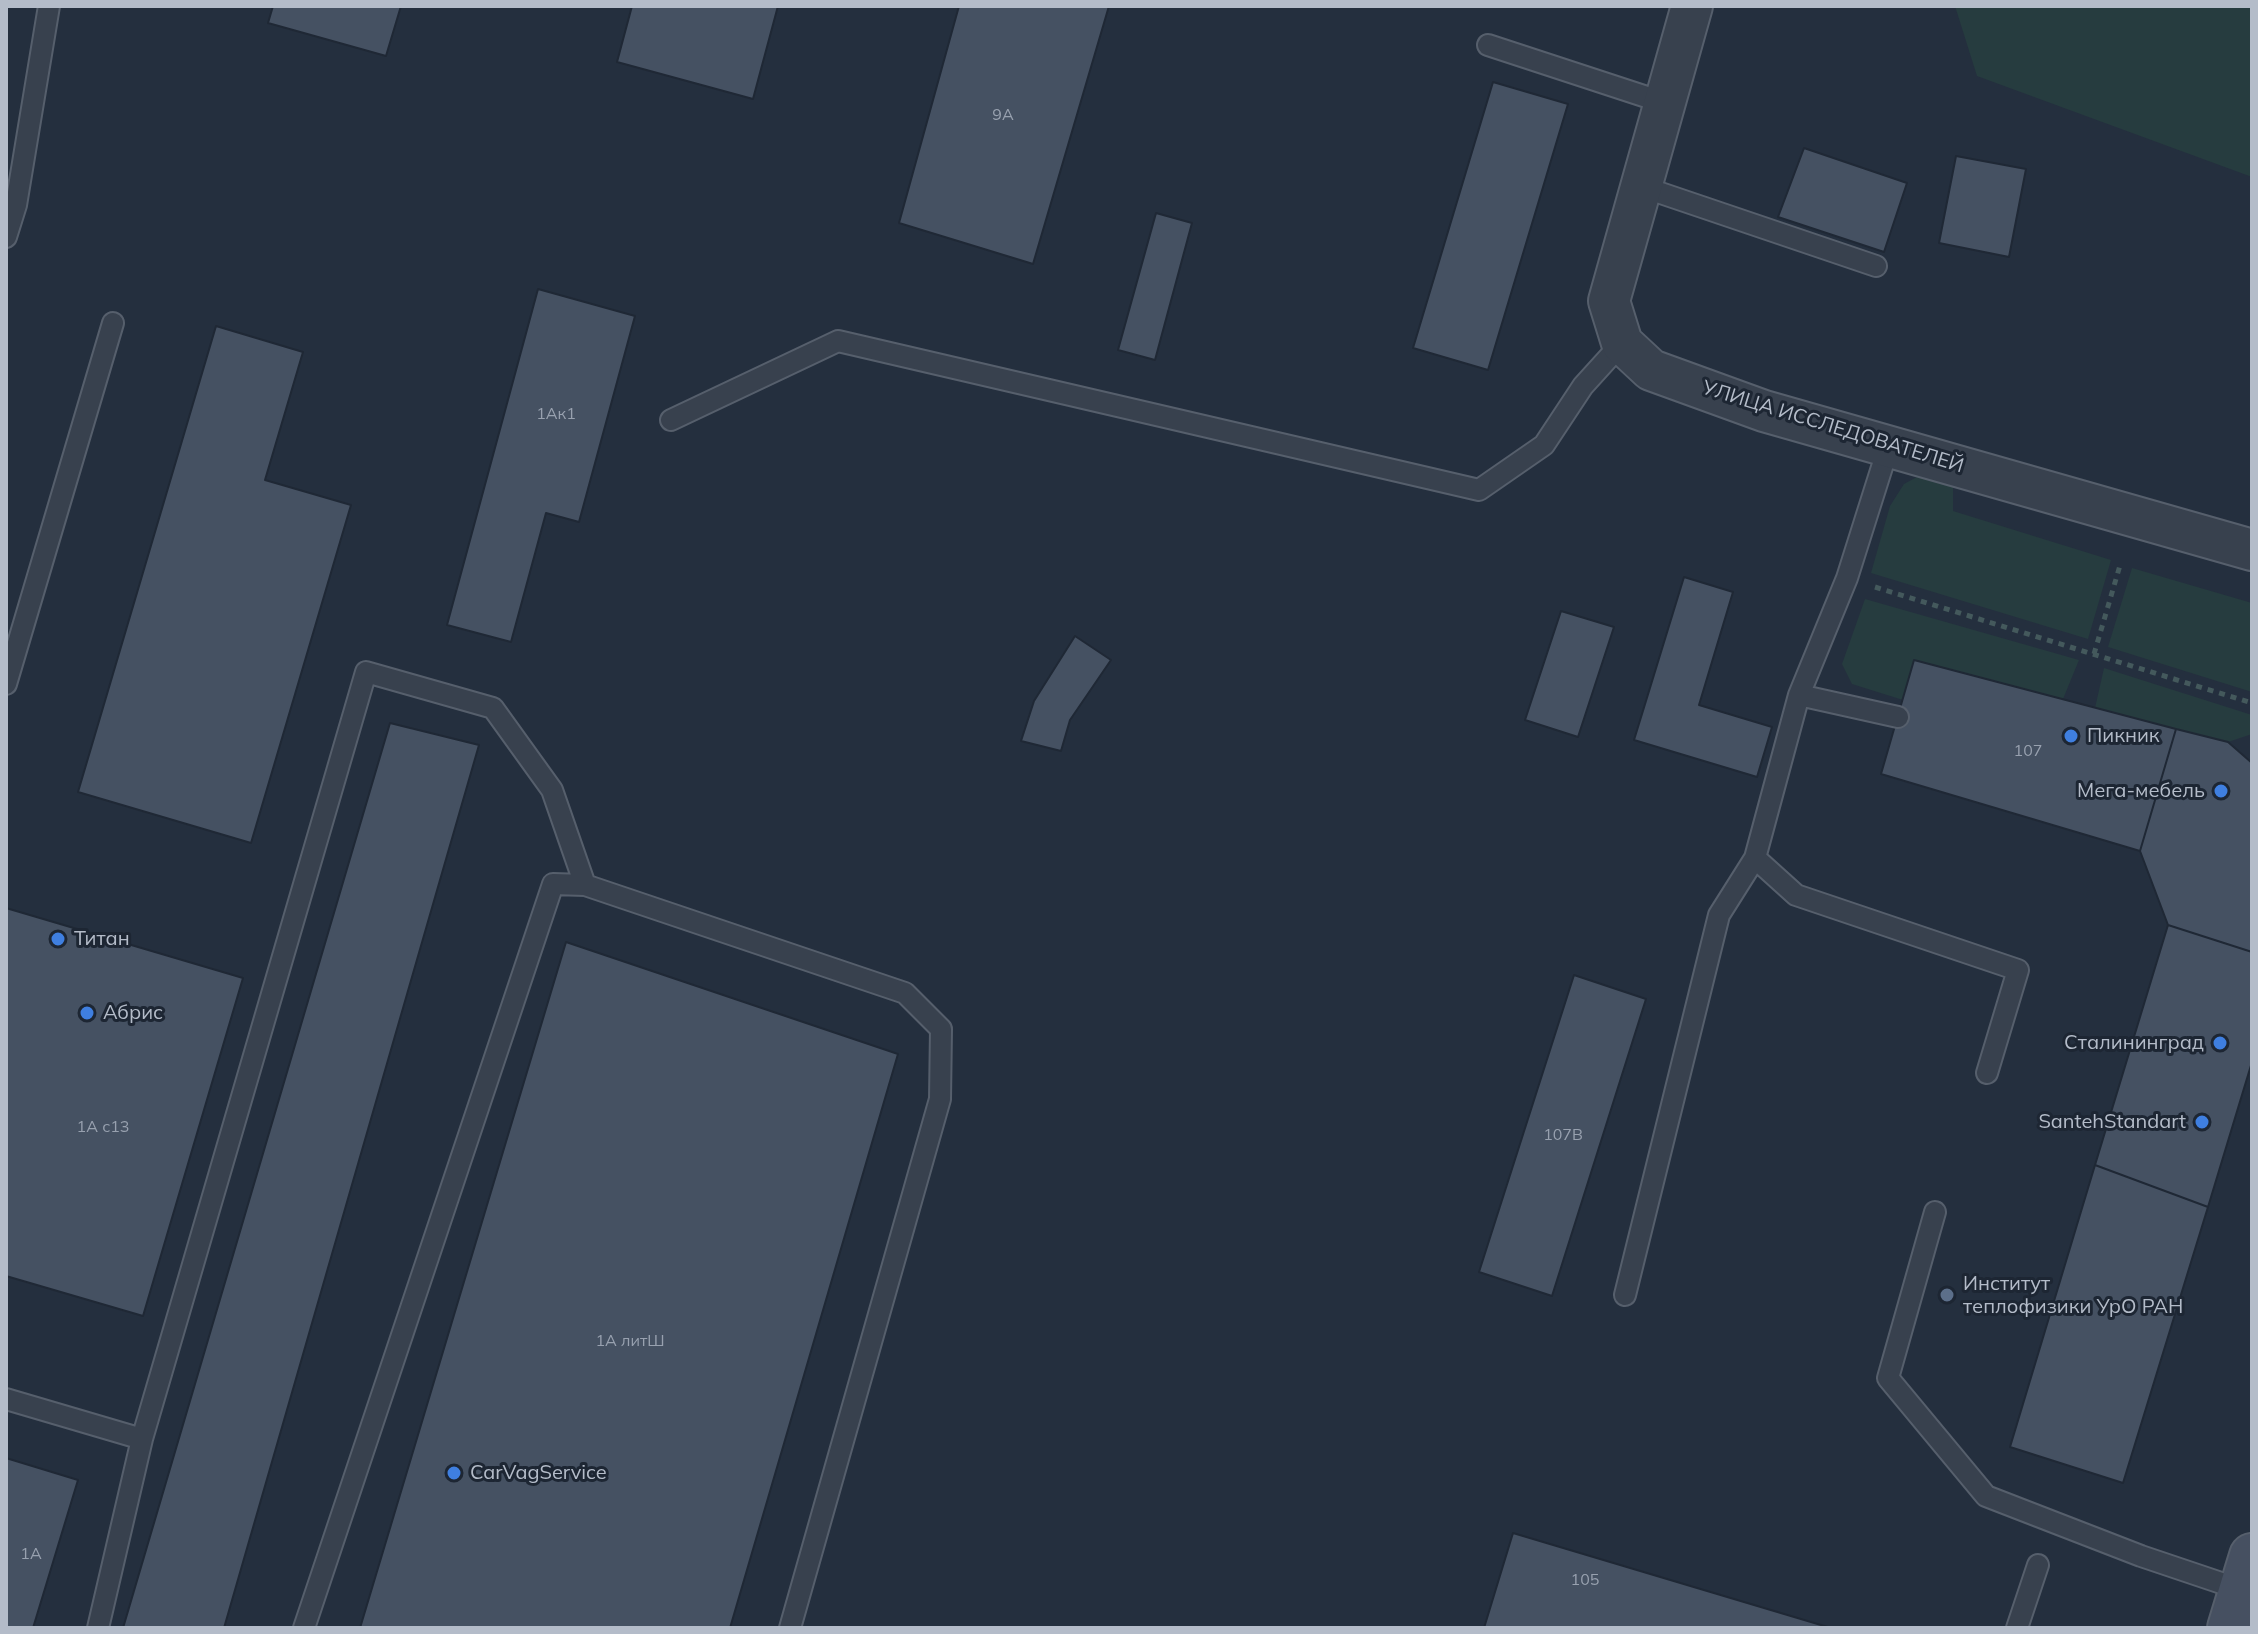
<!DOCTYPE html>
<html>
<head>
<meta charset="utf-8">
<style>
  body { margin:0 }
  #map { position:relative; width:2258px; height:1634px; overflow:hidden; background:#242f3e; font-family:Mulish,sans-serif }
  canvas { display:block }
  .frame { position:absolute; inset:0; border:8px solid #b4bcc9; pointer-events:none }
</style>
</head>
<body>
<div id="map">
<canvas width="2258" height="1634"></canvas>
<div class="frame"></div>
</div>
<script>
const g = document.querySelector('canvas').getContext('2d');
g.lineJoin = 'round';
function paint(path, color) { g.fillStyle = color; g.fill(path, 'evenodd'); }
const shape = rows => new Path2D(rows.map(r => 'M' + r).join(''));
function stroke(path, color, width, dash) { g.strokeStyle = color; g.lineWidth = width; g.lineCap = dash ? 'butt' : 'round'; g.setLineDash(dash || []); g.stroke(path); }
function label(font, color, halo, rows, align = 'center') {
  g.font = font + ' Mulish,sans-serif'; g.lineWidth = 6; g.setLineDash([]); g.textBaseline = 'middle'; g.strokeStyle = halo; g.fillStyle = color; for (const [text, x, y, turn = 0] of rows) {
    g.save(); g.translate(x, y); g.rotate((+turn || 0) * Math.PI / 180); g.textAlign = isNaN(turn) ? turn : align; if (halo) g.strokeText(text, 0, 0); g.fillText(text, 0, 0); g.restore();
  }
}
paint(shape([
  [1955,6,2252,6,2252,177,1977,76],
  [1928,471,1953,481,1953,511,2111,560,2088,639,1871,573,1890,506,1904,484],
  [2132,568,2252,603,2252,692,2108,647],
  [1865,599,2079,660,2063,699,1915,660,1903,700,1852,684,1842,664],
  [2104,668,2252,715,2252,734,2228,742,2095,708]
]), '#263c3f');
const building = shape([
  [273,6,401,6,386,56,268,23,273,6],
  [632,6,778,6,753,99,617,62,632,6],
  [959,6,1109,6,1033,264,899,223,959,6],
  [1493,82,1568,104,1488,370,1413,348,1493,82],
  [1804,148,1907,183,1884,252,1778,217,1804,148],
  [1956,156,2026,169,2009,257,1939,243,1956,156],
  [1156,213,1192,223,1155,360,1118,350,1156,213],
  [538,289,635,316,579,522,546,513,511,642,447,625,538,289],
  [216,326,303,352,265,480,351,505,251,843,78,792,216,326],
  [1684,577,1733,592,1699,705,1772,727,1757,777,1634,740,1684,577],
  [1561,611,1614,627,1578,737,1525,720,1561,611],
  [1075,636,1111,660,1070,720,1061,751,1021,741,1034,701,1075,636],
  [1914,660,2176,729,2140,851,1881,774,1914,660],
  [390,723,479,745,224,1628,123,1628,390,723],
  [2176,729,2228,742,2252,763,2252,952,2168,925,2140,851,2176,729],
  [6,908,243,978,143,1316,6,1276,6,908],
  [2168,925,2252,952,2252,1062,2208,1207,2095,1165,2168,925],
  [566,942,898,1054,730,1628,360,1628,566,942],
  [1574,975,1646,999,1552,1296,1479,1272,1574,975],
  [2095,1165,2208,1207,2123,1483,2010,1447,2095,1165],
  [6,1458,78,1480,33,1628,6,1628,6,1458],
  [1513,1533,1831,1628,1484,1628,1513,1533]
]);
paint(building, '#455162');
stroke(building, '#1f2835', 2);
const lane = shape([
  [1488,45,1662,102],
  [1640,186,1876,266],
  [6,237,16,205,49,6],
  [671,420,838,341,1479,490,1544,445,1583,386,1622,343],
  [1889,445,1847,578,1799,695,1755,858,1796,895,2018,970,1987,1073],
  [6,684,113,323],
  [1799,695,1898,717],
  [1935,1212,1888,1378,1986,1496,2141,1556,2242,1590],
  [1625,1295,1719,915,1755,858],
  [6,1399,142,1439],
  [98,1628,142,1439,366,672,493,708,552,790,585,885],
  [304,1628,553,884,585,885,905,993,941,1029,940,1099,790,1628],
  [2017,1628,2038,1565]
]);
const street = shape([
  [1692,6,1609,301,1622,343,1651,370,1764,411,2252,550]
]);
const secondary = shape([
  [2230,1628,2252,1556]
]);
stroke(lane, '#565f6c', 24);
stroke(street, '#565f6c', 44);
stroke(secondary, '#565f6c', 48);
stroke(shape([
  [1875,587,2252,703],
  [2094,654,2121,562]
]), '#44595c', 5, [6, 6]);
stroke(lane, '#38414e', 20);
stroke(street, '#38414e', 40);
stroke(secondary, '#465061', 44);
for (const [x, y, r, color] of [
  [2071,736,8,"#3f7fe0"],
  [2221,791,8,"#3f7fe0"],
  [58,939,8,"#3f7fe0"],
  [87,1013,8,"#3f7fe0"],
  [2220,1043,8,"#3f7fe0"],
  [2202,1122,8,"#3f7fe0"],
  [1947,1295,8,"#5c6f8a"],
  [454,1473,8,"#3f7fe0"]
]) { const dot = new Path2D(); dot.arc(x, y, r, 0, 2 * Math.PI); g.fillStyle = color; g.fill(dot); stroke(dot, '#1d2633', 3); }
label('16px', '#98a1af', null, [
  ["9А",1003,115],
  ["1Ак1",556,414],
  ["107",2028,751],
  ["1А с13",103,1127],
  ["107В",1563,1135],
  ["1А литШ",630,1341],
  ["1А",31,1554],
  ["105",1585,1580]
]);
label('20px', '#b4bcc9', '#1d2633', [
  ["УЛИЦА ИССЛЕДОВАТЕЛЕЙ",1833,427,17]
]);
label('20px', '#b4bcc9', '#1d2633', [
  ["Пикник",2087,736],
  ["Мега-мебель",2205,791,"right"],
  ["Титан",74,939],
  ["Абрис",103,1013],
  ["Сталининград",2204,1043,"right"],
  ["SantehStandart",2186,1122,"right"],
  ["Институт",1963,1284],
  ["теплофизики УрО РАН",1963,1307],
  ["CarVagService",470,1473]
], 'left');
</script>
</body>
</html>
